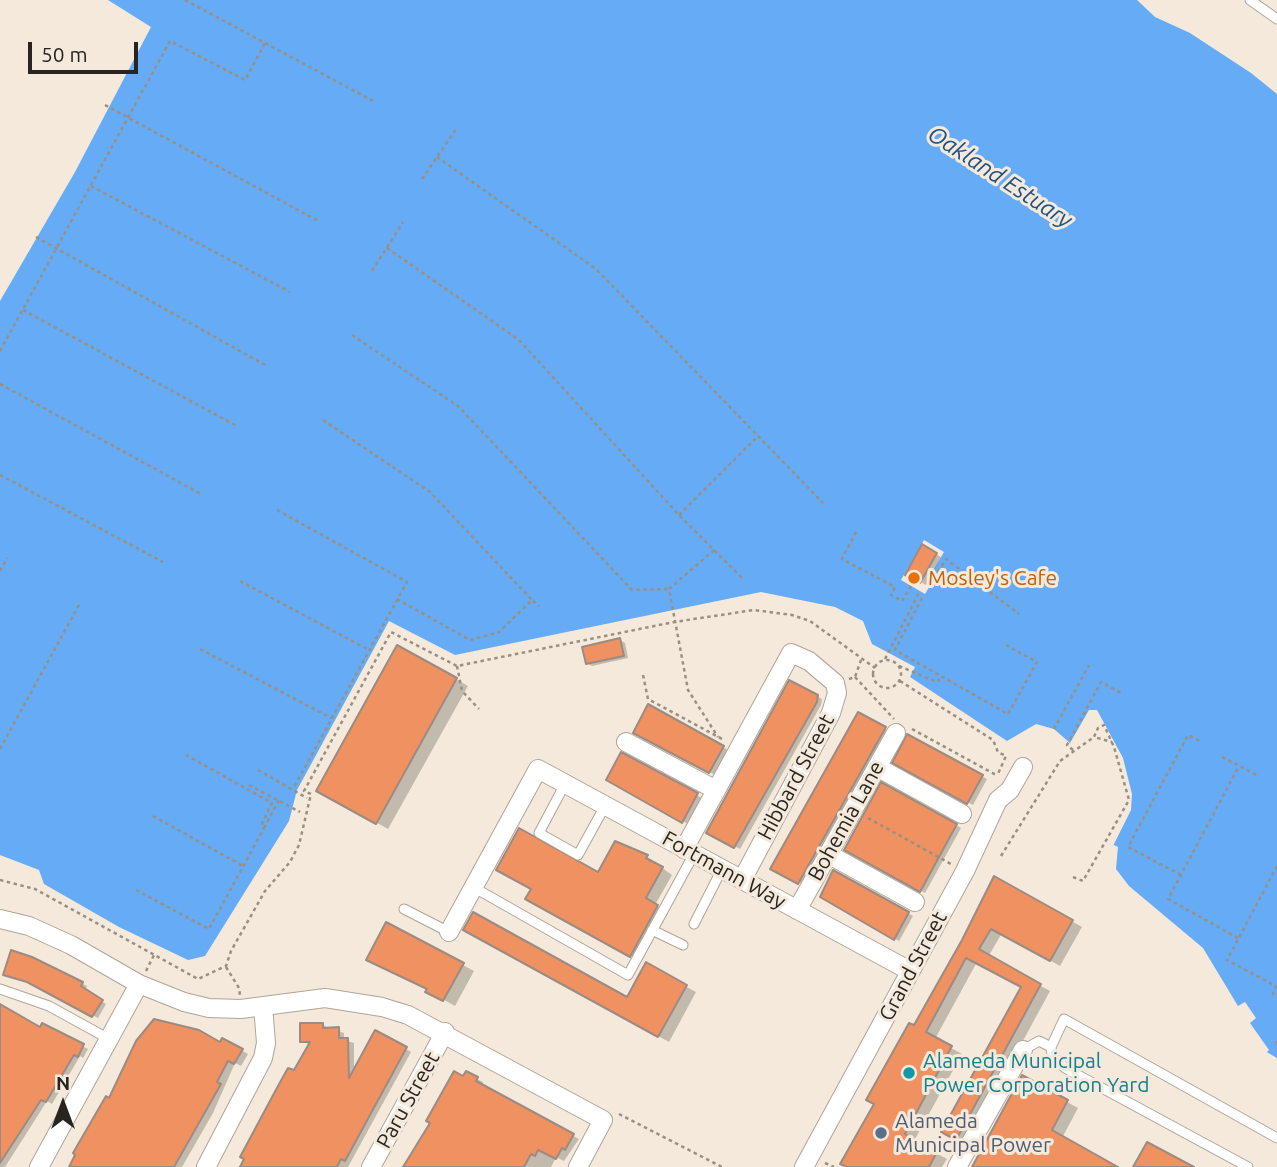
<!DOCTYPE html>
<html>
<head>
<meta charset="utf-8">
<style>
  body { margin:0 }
  #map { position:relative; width:1277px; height:1167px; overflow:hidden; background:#f4e9da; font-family:Ubuntu,sans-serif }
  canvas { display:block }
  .north { position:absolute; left:28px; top:1069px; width:70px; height:70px; -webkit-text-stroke:5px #f4e9da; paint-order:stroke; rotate:0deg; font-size:19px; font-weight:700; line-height:28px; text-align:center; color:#28241f }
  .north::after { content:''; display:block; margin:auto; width:24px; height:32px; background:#28241f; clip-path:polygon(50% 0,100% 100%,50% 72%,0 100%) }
  .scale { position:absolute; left:28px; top:42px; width:110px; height:32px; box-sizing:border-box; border:4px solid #28241f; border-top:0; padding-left:9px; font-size:21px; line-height:24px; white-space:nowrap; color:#28241f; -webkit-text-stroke:5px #f4e9da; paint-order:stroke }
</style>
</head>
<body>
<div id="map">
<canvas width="1277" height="1167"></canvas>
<div class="north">N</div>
<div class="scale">50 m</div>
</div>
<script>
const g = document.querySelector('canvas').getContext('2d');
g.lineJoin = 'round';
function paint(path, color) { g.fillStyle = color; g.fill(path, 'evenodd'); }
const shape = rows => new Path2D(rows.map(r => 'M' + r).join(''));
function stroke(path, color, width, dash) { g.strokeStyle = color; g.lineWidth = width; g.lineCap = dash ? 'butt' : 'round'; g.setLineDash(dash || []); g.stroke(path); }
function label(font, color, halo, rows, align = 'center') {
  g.font = font + ' Ubuntu,sans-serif'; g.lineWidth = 6; g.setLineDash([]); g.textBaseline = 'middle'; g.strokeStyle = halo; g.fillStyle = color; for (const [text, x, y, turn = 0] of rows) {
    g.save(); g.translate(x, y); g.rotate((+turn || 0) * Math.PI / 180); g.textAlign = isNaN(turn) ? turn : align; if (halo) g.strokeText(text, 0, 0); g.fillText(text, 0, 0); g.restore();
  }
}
paint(shape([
  [108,0,1151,0,1161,14,1277,88,1277,1058,1265,1051,1261,1057,1214,982,1104,864,1131,810,1132,794,1123,758,1097,710,1089,710,1070,743,1054,729,1036,724,1007,741,910,677,915,667,872,644,863,621,835,607,761,592,455,655,389,621,297,790,289,821,205,956,188,960,119,927,44,884,39,870,0,855,0,301,75,172,151,27]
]), '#65abf5');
paint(shape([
  [1137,0,1155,0,1163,11,1198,29,1277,83,1277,94,1251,73,1190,33,1155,17],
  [924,540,944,552,927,581,931,584,925,594,901,580],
  [1110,843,1118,847,1116,869,1129,886,1203,948,1238,1006,1245,1002,1256,1018,1250,1023,1269,1050,1259,1060,1212,984,1108,877,1100,864]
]), '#f4e9da');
paint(shape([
  [923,547,941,557,926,585,907,574],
  [620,640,625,643,628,658,592,666,587,663],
  [398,647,468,686,388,829,319,791],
  [790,682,822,699,821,705,740,849,708,832],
  [649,706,728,750,715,775,635,732],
  [859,714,890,732,804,885,773,868],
  [908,737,987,779,973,805,895,762],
  [622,755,702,798,688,824,608,779],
  [882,785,961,828,925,893,846,849],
  [616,843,647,857,672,875,655,905,668,913,641,961,527,898,598,874],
  [833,872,913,916,899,941,821,894],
  [995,878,1082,927,1060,966,1002,933,988,957,1050,991,967,1144,953,1138,1024,987,977,962,935,1039,962,1054,914,1141,947,1159,942,1167,850,1167,876,1104,914,1028,980,913,976,911],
  [465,930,627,999,646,965,696,992,669,1042],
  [463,965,474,971,455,1006,439,997],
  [62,973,87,986,85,990,106,1004,98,1018,34,984],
  [0,1006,41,1030,43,1026,88,1049,83,1058,80,1056,52,1104,47,1101,5,1167,0,1167],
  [322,1025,344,1033,344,1040,354,1043,354,1072,376,1032,411,1052,348,1167,239,1167,289,1070,295,1072,310,1045,302,1041],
  [223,1040,248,1054,241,1066,235,1063,213,1113,182,1167,73,1167,110,1100,221,1044],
  [463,1078,477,1079,483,1082,482,1086,579,1139,564,1161,556,1157,551,1167,404,1167],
  [1023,1078,1078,1108,1062,1138,1114,1167,974,1167]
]), '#0003');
const building = shape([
  [922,544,937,553,920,583,905,575,922,544],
  [620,638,624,656,586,664,582,647,620,638],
  [397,645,457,678,376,824,316,791,397,645],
  [789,680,818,695,817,702,734,848,706,833,789,680],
  [648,704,724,746,709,773,633,733,648,704],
  [858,712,886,727,798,884,770,869,858,712],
  [907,734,983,775,967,804,892,763,907,734],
  [621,752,698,793,682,823,606,780,621,752],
  [881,782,957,824,920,892,844,850,881,782],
  [519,828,598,872,615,841,648,855,646,858,663,867,646,898,658,905,630,957,525,899,531,889,496,870,519,828],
  [833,870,909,912,894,940,820,897,833,870],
  [994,876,1073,920,1050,961,991,929,979,949,1041,984,956,1140,941,1132,1021,987,966,958,926,1032,952,1046,905,1134,937,1152,929,1167,847,1167,840,1164,874,1104,866,1100,909,1023,914,1025,962,940,994,876],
  [473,912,627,997,646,962,687,985,658,1037,463,930,473,912],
  [386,922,464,963,443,1001,425,992,427,989,366,960,386,922],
  [11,950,32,957,83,982,81,986,103,1000,92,1017,27,982,3,975,11,950],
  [0,1004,40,1027,42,1023,84,1044,78,1057,74,1055,46,1102,41,1100,0,1163,0,1004],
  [154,1019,199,1030,220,1042,222,1038,243,1049,234,1064,228,1061,217,1082,221,1084,174,1167,69,1167,75,1155,73,1153,106,1096,109,1098,136,1041,154,1019],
  [300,1023,323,1023,323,1028,339,1027,339,1038,348,1038,349,1078,375,1030,407,1047,345,1161,341,1159,337,1167,240,1167,244,1159,240,1157,278,1086,288,1068,294,1070,310,1042,300,1042,300,1023],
  [454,1071,463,1076,466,1071,478,1077,476,1081,574,1134,565,1150,562,1148,556,1159,538,1150,535,1156,531,1154,524,1167,403,1167,430,1123,426,1121,454,1071],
  [1022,1075,1068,1100,1052,1130,1118,1167,972,1167,1022,1075],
  [1147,1142,1194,1167,1133,1167,1147,1142]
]);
paint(building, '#ef9161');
stroke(building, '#9c8b83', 2);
const lane = shape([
  [1250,0,1277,19],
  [565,784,539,833,578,855,605,806],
  [473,887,628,975,694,854],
  [404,909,449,932],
  [694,924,722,869],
  [652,930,683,945],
  [0,989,49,1006,109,1039],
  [1023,1050,1039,1041,1051,1047],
  [1248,1167,1065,1068,1052,1056,1051,1047,1064,1019,1277,1138]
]);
const street = shape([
  [626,742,716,790],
  [877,767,962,814],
  [684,849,791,653,809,661,835,683,837,693,831,713,742,880],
  [828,854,915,902],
  [797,910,896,733],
  [0,919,29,926,71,945,139,984,184,1002,209,1008,241,1009,325,998,382,1007,408,1015,603,1120,578,1167],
  [449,932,538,769,910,971],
  [39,1167,139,984],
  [206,1167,263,1058,266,1043,263,1006],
  [371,1167,445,1032],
  [804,1167,965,871,998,800,1010,790,1023,767],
  [957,1167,1023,1050]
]);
stroke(lane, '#afa597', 11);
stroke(street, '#afa597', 20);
stroke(shape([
  [185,0,375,102],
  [105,105,320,222],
  [437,157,596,269,823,503],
  [422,179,457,128],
  [91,186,290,292],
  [36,237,267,366],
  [387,248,519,340,679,515,742,578],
  [372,271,403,222],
  [23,310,235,425],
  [352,335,458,406,632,590,669,589],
  [0,351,170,41,245,80,265,43],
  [0,384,201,494],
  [323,420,430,492,532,600],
  [0,475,163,562],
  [277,510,407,582,294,787],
  [679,515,758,436],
  [856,532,842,559,895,587,891,595,902,601,911,586],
  [714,550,669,589,688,690,718,737],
  [0,571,7,558],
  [240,581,369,650],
  [931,584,946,559,1019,614],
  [922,598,895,650,1008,714,1037,662,1006,645],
  [397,599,470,640,499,632,532,600,539,606],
  [200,649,331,718],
  [885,659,920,591],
  '873 674a14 14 0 1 1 28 0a14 14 0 1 1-28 0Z',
  [457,666,462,691,479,709],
  [899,666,937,682,942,676],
  [643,675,648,699,724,740],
  [855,677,894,719],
  [849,679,855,677,861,660],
  [900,681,993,740,998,752,1006,756,997,776],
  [912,729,998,776],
  [1054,729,1089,665],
  [0,749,80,603],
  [1073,750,1067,745,1101,682,1123,694],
  [1222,757,1257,775],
  [258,770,307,798],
  [249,785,300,812],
  [153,816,243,866],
  [868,818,951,864],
  [264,828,279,800],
  [1001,856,1060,761,1094,737],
  [1277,866,1227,960,1276,986,1273,994,1277,997],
  [1181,875,1128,847,1188,735,1202,742],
  [1073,877,1083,881,1129,800,1114,747,1104,725,1098,728,1094,737,1112,742],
  [0,880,35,889,198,979,226,966,231,951,265,891,290,862,299,845,311,794,304,791,391,632,457,666,674,622,754,610,792,615,810,621,875,668],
  [136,890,209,929,264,828,261,826,272,803,186,755],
  [1238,938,1168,899,1239,766],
  [226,967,239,988,240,995],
  [146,971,154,955],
  [1277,1041,1277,1046],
  [619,1114,722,1167],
  [825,1163,834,1167]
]), '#989085', 2.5, [3.5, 3.5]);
stroke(lane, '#fff', 9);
stroke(street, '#fff', 18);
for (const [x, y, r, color] of [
  [914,578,7,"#e8710a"],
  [909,1073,7,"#0f9aa8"],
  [881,1133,7,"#5c6f8a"]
]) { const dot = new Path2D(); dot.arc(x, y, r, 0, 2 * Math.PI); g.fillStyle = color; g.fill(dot); stroke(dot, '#f4e9da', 2.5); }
label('21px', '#c56008', '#f4e9da', [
  ["Mosley's Cafe",928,578]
], 'left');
label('21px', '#28241f', '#f4e9da', [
  ["Hibbard Street",796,777,-62],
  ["Bohemia Lane",846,821,-61],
  ["Fortmann Way",724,870,29],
  ["Grand Street",913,966,-62],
  ["Paru Street",408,1100,-61]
]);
label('21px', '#0d838f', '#f4e9da', [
  ["Alameda Municipal",923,1061],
  ["Power Corporation Yard",923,1085]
], 'left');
label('21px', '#4e5e75', '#f4e9da', [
  ["Alameda",895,1121],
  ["Municipal Power",895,1145]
], 'left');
label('italic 23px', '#215182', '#f4e9da', [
  ["Oakland Estuary",1000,177,33]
]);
</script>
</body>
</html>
